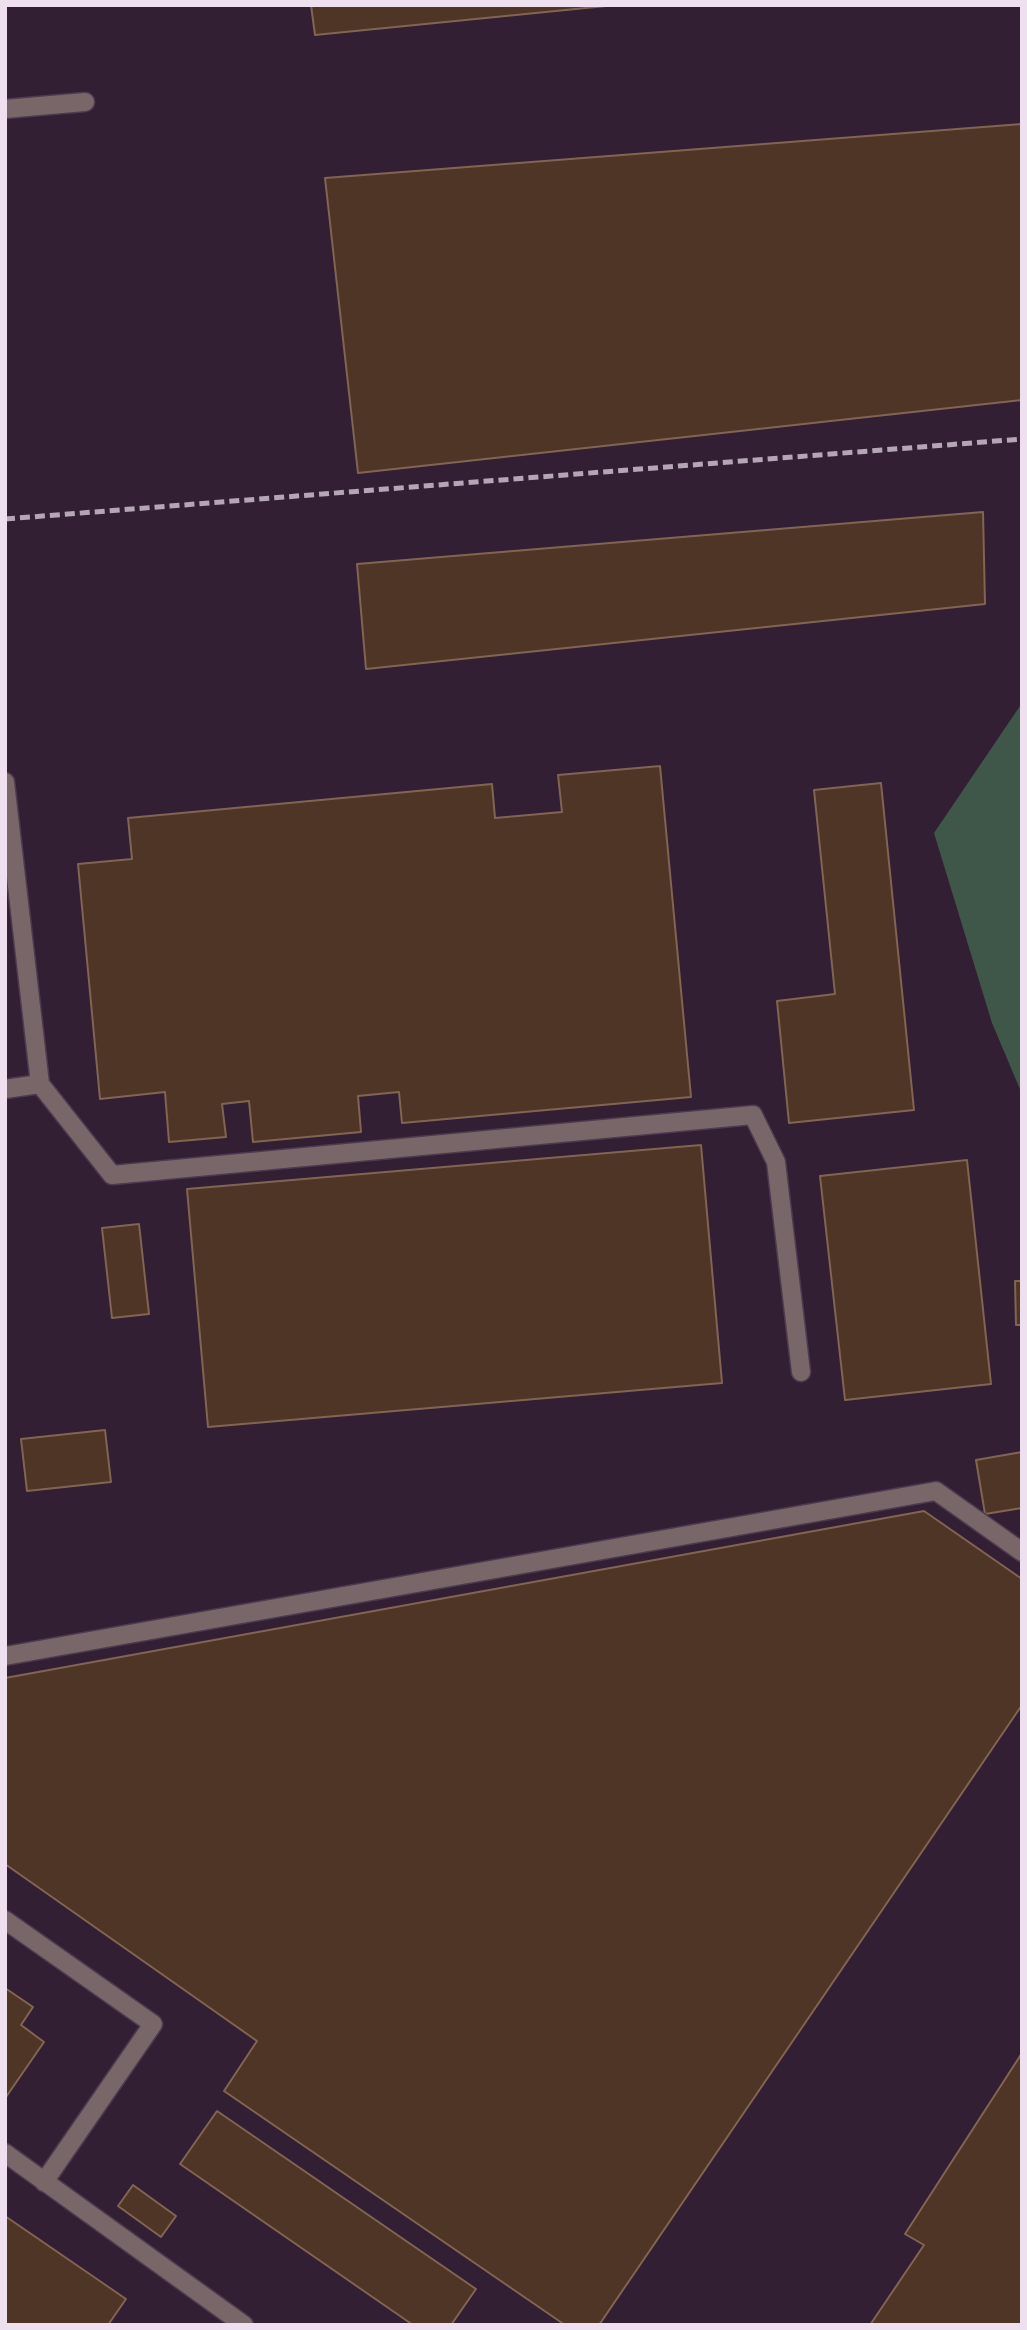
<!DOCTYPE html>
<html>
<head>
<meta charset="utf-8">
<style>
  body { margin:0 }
  #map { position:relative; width:1027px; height:2330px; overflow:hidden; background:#331f34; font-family:Raleway,sans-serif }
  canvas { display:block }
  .frame { position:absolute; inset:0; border:7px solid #eee0ee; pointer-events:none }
</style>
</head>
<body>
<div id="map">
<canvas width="1027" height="2330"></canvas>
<div class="frame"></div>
</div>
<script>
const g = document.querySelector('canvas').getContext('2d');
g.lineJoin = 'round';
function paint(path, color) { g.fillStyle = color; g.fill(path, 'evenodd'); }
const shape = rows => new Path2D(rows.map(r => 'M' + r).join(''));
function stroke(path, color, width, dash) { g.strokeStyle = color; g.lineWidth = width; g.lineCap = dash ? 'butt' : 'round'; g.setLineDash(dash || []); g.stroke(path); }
paint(shape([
  [1022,703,1022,1094,992,1023,934,833]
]), '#3f5749');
const building = shape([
  [311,5,616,5,315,35,311,5],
  [1022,124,1022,400,358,473,325,178,1022,124],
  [983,512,985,604,366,669,357,564,983,512],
  [660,766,691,1097,402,1123,399,1092,358,1096,361,1132,253,1142,249,1101,222,1104,226,1137,169,1142,165,1092,100,1099,78,864,132,859,128,818,492,784,495,818,562,812,558,775,660,766],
  [881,783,914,1110,789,1123,777,1001,835,994,814,790,881,783],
  [701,1145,722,1383,208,1427,187,1189,701,1145],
  [967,1160,991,1384,845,1400,820,1176,967,1160],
  [139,1224,149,1314,112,1318,102,1228,139,1224],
  [1015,1281,1022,1281,1022,1325,1016,1325,1015,1281],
  [105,1430,111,1482,27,1491,21,1439,105,1430],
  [1022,1452,1022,1508,985,1514,976,1460,1022,1452],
  [924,1511,1022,1579,1022,1705,599,2325,565,2325,224,2091,257,2041,5,1864,5,1678,924,1511],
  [5,1988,33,2007,21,2025,44,2042,6,2097,5,1988],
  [1022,2053,1022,2325,870,2325,924,2245,905,2234,1022,2053],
  [217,2111,476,2289,451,2325,413,2325,180,2164,217,2111],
  [133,2185,176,2216,161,2237,118,2206,133,2185],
  [5,2216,126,2299,108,2325,5,2325,5,2216]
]);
paint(building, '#4f3525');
stroke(building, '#826453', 2);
const lane = shape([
  [5,109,85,102],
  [5,782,40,1084],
  [5,1089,40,1084,112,1175,753,1115,776,1162,801,1372],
  [5,1656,936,1491,1022,1552],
  [5,1920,153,2024,44,2182],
  [5,2153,244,2325]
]);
stroke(lane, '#4d3a4e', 21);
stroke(lane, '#786668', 18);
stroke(shape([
  [5,519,1022,439]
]), '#b5a6b6', 5, [10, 5]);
</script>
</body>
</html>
